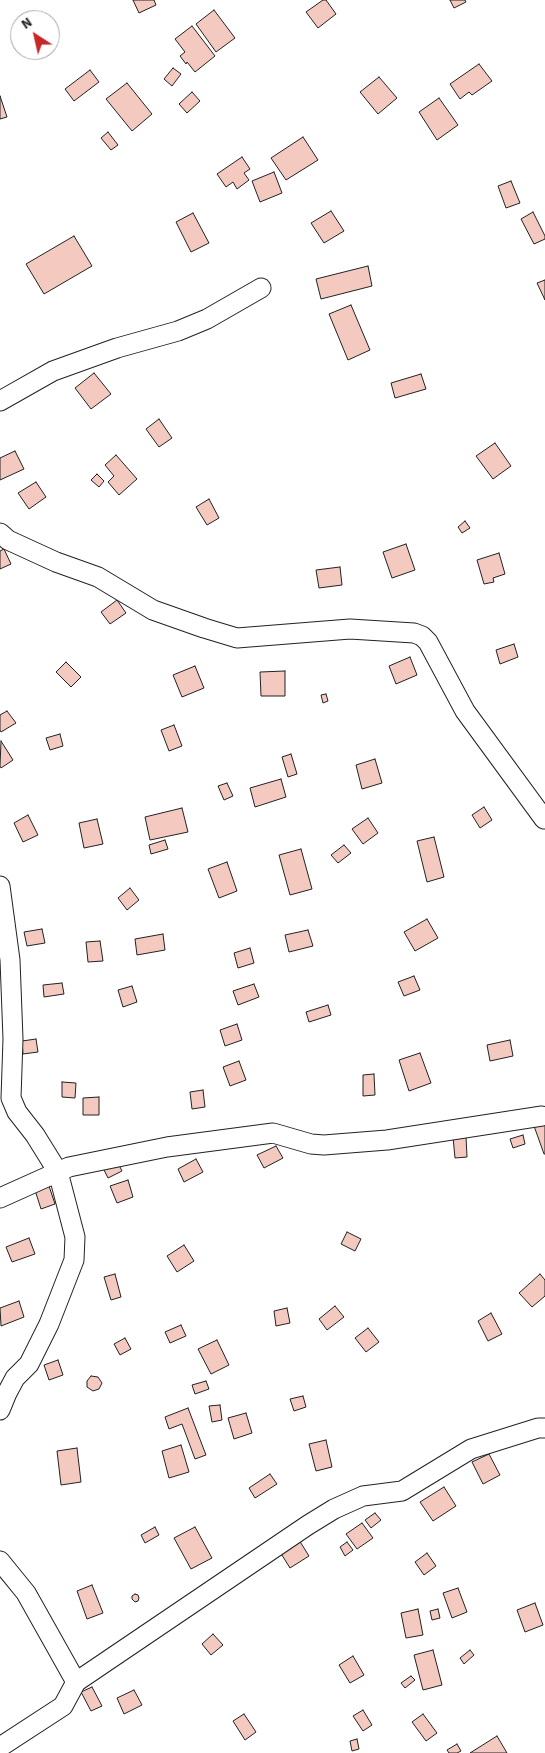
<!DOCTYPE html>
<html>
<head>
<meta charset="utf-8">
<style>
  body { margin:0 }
  #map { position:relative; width:545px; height:1753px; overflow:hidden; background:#fff; font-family:"Source Sans 3",sans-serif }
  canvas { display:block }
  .north { position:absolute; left:10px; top:10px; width:50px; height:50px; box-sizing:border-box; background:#fff; border:1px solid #a7a7a7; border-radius:50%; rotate:325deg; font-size:14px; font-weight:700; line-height:20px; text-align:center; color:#222 }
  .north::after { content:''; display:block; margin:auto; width:18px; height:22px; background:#c62828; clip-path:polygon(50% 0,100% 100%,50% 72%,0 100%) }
</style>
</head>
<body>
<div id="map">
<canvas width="545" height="1753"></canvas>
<div class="north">N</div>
</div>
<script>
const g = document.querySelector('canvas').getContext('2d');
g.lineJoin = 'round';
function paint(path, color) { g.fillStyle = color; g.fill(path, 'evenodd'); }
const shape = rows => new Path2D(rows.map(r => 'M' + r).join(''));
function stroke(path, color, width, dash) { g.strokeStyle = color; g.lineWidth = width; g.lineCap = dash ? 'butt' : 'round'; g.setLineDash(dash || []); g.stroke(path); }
const building = shape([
  [133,0,154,0,156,5,139,13,133,0],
  [323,0,326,0,336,14,318,28,306,12,323,0],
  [450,0,465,0,466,2,454,8,450,0],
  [214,10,235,38,216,52,196,24,214,10],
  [192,26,215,56,195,72,187,62,186,64,180,56,185,52,175,39,192,26],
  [479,64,492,81,472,95,469,92,460,99,450,84,479,64],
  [173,68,181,74,172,86,164,79,173,68],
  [90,70,99,82,74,101,65,89,90,70],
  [379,77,397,98,378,114,360,92,379,77],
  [127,83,152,114,132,131,106,99,127,83],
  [192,92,200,101,187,113,179,104,192,92],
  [0,96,7,117,0,119,0,96],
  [439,98,458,125,437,140,419,112,439,98],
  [108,132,118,145,111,150,101,138,108,132],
  [303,137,318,160,286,180,271,158,303,137],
  [242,157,250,169,244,173,249,180,237,189,233,182,226,187,217,174,242,157],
  [274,172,282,193,260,202,252,181,274,172],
  [511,181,520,203,506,208,498,186,511,181],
  [331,211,344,231,324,243,311,223,331,211],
  [533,212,545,236,545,239,534,244,521,219,533,212],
  [193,213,209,243,191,252,176,222,193,213],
  [74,236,92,266,44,294,26,264,74,236],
  [368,266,372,286,321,299,316,279,368,266],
  [545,280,545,300,537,283,545,280],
  [351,305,370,350,348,360,329,314,351,305],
  [94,373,111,394,91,409,75,388,94,373],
  [421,374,426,389,395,398,391,383,421,374],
  [159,419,172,438,159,447,146,429,159,419],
  [495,443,511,466,493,479,476,456,495,443],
  [15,451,24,469,0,480,0,458,15,451],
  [116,455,137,479,119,495,108,482,114,476,105,465,116,455],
  [97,474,104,481,99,487,91,480,97,474],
  [36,482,46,497,29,509,18,493,36,482],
  [209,499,219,518,207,525,196,507,209,499],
  [465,521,470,528,462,533,458,527,465,521],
  [406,544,415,570,392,578,383,552,406,544],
  [4,549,11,564,0,569,0,551,4,549],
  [499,553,505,574,493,578,494,582,484,584,477,560,499,553],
  [340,567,342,585,319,588,316,570,340,567],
  [117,600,126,613,110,624,101,612,117,600],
  [514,644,518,657,500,664,496,650,514,644],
  [410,657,417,675,396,684,389,666,410,657],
  [66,662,81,677,71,687,56,672,66,662],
  [195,666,204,688,182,697,173,675,195,666],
  [285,671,285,696,261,696,260,672,285,671],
  [326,694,328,701,323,703,321,695,326,694],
  [7,711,16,723,1,732,0,730,0,715,7,711],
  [174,725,182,746,169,751,161,730,174,725],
  [60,734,63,746,50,750,46,738,60,734],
  [1,741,13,760,1,768,0,766,1,741],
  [291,754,297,774,288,777,282,757,291,754],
  [375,759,382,783,362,789,356,765,375,759],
  [281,779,286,797,255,807,250,788,281,779],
  [227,783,233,796,224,800,218,786,227,783],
  [484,807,492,820,480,828,472,815,484,807],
  [182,808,188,832,150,840,145,817,182,808],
  [28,815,38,835,23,842,14,823,28,815],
  [368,818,378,833,363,844,352,829,368,818],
  [97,819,103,844,84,848,79,823,97,819],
  [434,837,444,877,427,882,417,841,434,837],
  [165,840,168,849,151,854,149,845,165,840],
  [344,845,351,853,338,863,331,855,344,845],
  [301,849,312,889,290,895,279,855,301,849],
  [227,862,237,891,219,898,208,869,227,862],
  [130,888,139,900,127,910,118,898,130,888],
  [427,919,438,938,415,951,404,932,427,919],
  [42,929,45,943,27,946,24,932,42,929],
  [308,930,313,946,289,952,285,935,308,930],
  [163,934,165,950,137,955,135,939,163,934],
  [100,941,103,961,88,962,86,942,100,941],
  [250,948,254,963,238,968,234,953,250,948],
  [414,976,420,990,404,996,398,982,414,976],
  [62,983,64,994,44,997,43,985,62,983],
  [254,984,259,997,238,1005,233,991,254,984],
  [132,986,137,1002,123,1007,118,990,132,986],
  [328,1005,331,1015,309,1022,306,1012,328,1005],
  [237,1024,242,1040,225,1046,220,1030,237,1024],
  [36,1039,38,1052,23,1054,22,1041,36,1039],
  [510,1040,513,1056,490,1061,487,1045,510,1040],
  [420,1053,431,1083,409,1091,399,1060,420,1053],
  [239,1061,246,1080,230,1086,223,1067,239,1061],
  [374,1074,375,1095,363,1096,363,1075,374,1074],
  [62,1082,76,1083,75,1098,62,1097,62,1082],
  [203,1090,205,1107,192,1109,190,1092,203,1090],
  [99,1097,99,1115,83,1115,83,1098,99,1097],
  [545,1122,545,1154,544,1154,534,1126,545,1122],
  [523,1135,525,1144,513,1148,510,1139,523,1135],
  [466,1136,467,1157,455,1158,453,1137,466,1136],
  [276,1146,283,1158,264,1168,257,1155,276,1146],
  [196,1159,203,1172,184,1182,178,1169,196,1159],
  [117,1161,122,1171,108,1178,103,1168,117,1161],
  [128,1180,133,1197,117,1203,110,1186,128,1180],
  [48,1183,55,1204,41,1209,34,1187,48,1183],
  [347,1232,361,1239,355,1251,341,1244,347,1232],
  [29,1238,35,1254,12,1262,6,1247,29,1238],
  [184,1245,194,1261,177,1272,167,1256,184,1245],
  [115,1274,121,1297,111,1300,104,1277,115,1274],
  [540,1274,545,1280,545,1296,532,1307,519,1293,540,1274],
  [19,1301,24,1317,1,1326,0,1308,19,1301],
  [335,1306,344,1317,327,1330,319,1319,335,1306],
  [287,1308,290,1323,276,1326,274,1311,287,1308],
  [491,1313,502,1334,488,1341,478,1321,491,1313],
  [181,1325,186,1336,170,1343,165,1332,181,1325],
  [368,1328,379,1342,366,1352,355,1338,368,1328],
  [125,1338,131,1349,120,1355,114,1344,125,1338],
  [217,1340,229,1365,211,1374,198,1349,217,1340],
  [58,1360,63,1375,49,1380,44,1365,58,1360],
  [91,1376,98,1377,102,1383,99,1389,93,1391,87,1387,87,1381,91,1376],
  [206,1381,209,1389,195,1394,192,1385,206,1381],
  [303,1396,306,1407,294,1411,290,1399,303,1396],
  [220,1405,222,1420,212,1422,209,1406,220,1405],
  [188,1408,206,1455,195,1459,182,1424,169,1429,165,1417,188,1408],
  [246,1413,252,1433,234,1439,228,1418,246,1413],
  [326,1440,332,1467,316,1471,309,1444,326,1440],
  [181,1445,189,1472,169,1478,162,1451,181,1445],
  [77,1448,81,1482,61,1485,57,1451,77,1448],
  [489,1454,500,1475,483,1484,472,1462,489,1454],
  [270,1474,277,1484,255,1498,249,1488,270,1474],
  [444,1487,456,1506,433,1521,420,1502,444,1487],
  [375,1513,381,1520,371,1528,365,1520,375,1513],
  [362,1523,373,1538,357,1549,346,1534,362,1523],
  [155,1527,159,1535,145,1543,141,1535,155,1527],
  [195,1527,212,1558,191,1569,174,1538,195,1527],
  [299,1540,309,1556,290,1568,280,1552,299,1540],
  [347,1542,353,1550,345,1556,340,1547,347,1542],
  [427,1553,436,1566,424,1575,415,1562,427,1553],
  [92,1585,103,1613,87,1619,77,1591,92,1585],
  [458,1588,467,1612,452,1618,443,1593,458,1588],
  [135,1594,138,1595,139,1598,138,1601,135,1602,132,1599,132,1596,135,1594],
  [535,1603,543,1625,525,1632,517,1610,535,1603],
  [418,1609,423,1635,406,1638,401,1613,418,1609],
  [438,1609,440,1618,432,1620,430,1611,438,1609],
  [213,1634,223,1645,211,1655,202,1644,213,1634],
  [433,1650,442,1685,423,1690,414,1655,433,1650],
  [470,1650,474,1655,464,1664,460,1658,470,1650],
  [353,1656,364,1675,350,1683,339,1665,353,1656],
  [411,1676,415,1680,405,1688,401,1683,411,1676],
  [92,1687,102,1706,91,1711,81,1692,92,1687],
  [134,1690,142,1705,124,1714,117,1698,134,1690],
  [363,1710,372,1725,363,1731,353,1716,363,1710],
  [244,1714,256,1732,245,1740,233,1721,244,1714],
  [423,1714,437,1733,426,1741,412,1722,423,1714],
  [497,1736,507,1753,470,1753,497,1736],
  [357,1739,359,1749,352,1751,350,1741,357,1739],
  [457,1744,461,1751,457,1753,449,1753,447,1750,457,1744]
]);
paint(building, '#f3c9c0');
stroke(building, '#222', 1);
const minor = shape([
  [0,401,53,371,117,348,178,331,207,319,261,288],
  [0,533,8,540,56,562,98,577,153,610,204,628,237,638,350,629,414,633,422,636,428,642,465,711,544,819],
  [0,886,10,960,13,1039,11,1098,17,1112,35,1135,58,1172,75,1237,74,1260,49,1324,29,1364,15,1378,7,1393,0,1410],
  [0,1198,69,1167,167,1147,273,1133,311,1144,324,1145,387,1140,542,1116],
  [0,1561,26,1593,76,1682],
  [0,1747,63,1706,76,1682,308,1525,334,1509,363,1496,402,1491,471,1449,538,1428,545,1428]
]);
stroke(minor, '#222', 21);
stroke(minor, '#fff', 19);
</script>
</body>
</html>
